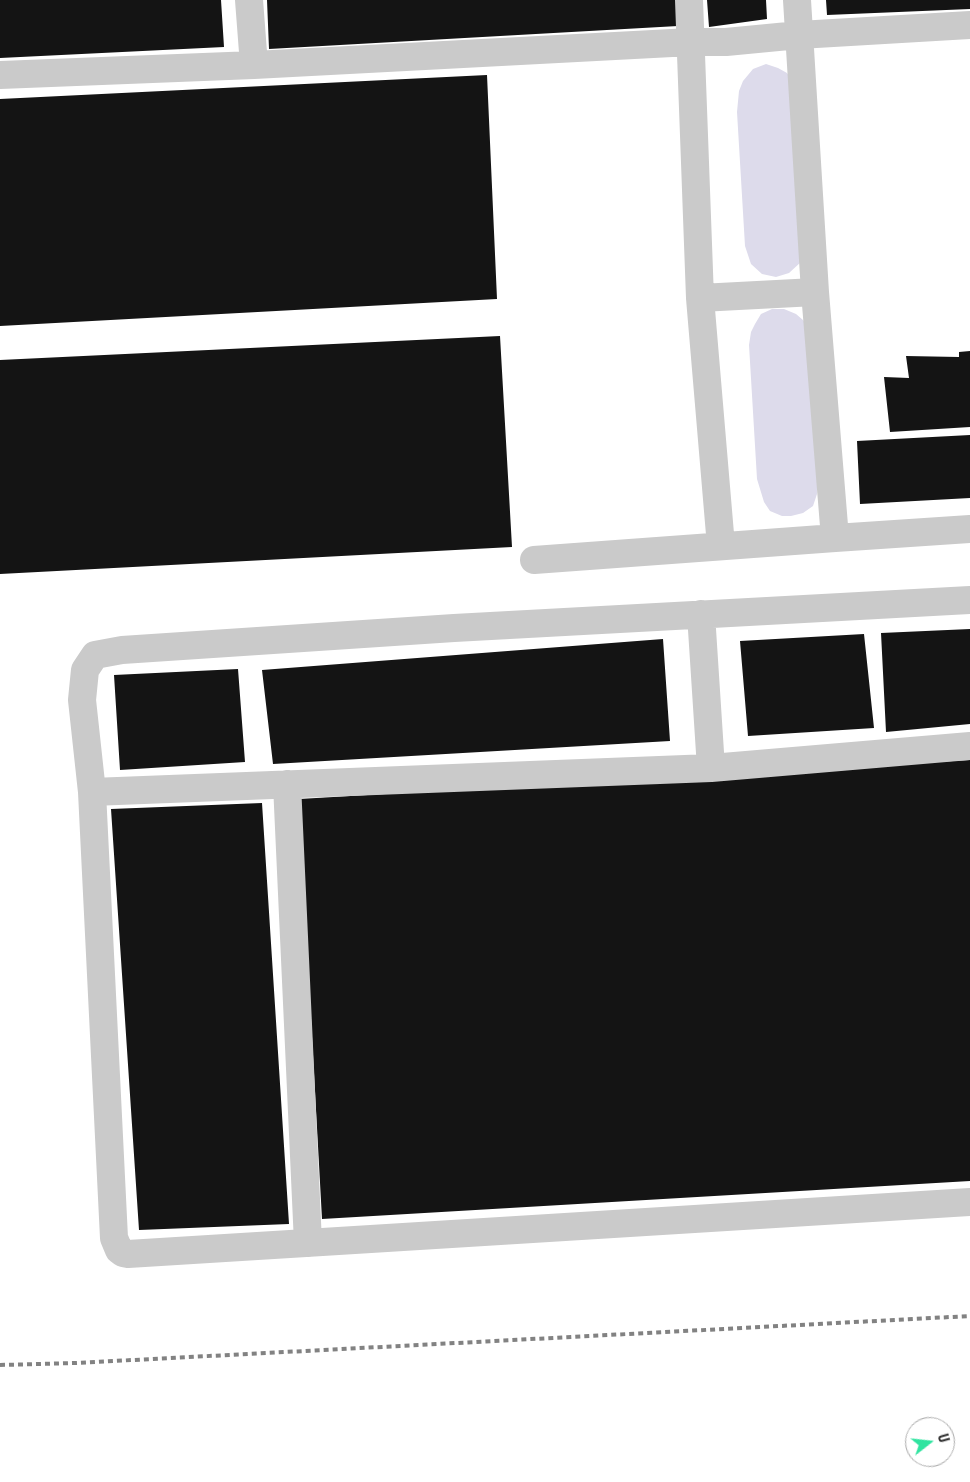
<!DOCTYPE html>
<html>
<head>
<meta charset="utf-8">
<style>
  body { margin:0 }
  #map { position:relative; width:970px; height:1482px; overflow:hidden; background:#fff; font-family:"Roboto Condensed",sans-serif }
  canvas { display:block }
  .north { position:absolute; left:905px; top:1417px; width:50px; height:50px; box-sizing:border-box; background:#fff; border:1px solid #ababab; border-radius:50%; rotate:74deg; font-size:14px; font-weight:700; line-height:20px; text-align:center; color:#2d2d2d }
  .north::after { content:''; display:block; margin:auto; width:18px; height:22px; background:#30e4a0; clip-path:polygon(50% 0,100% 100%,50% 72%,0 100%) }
</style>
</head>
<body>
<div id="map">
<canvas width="970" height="1482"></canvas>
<div class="north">U</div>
</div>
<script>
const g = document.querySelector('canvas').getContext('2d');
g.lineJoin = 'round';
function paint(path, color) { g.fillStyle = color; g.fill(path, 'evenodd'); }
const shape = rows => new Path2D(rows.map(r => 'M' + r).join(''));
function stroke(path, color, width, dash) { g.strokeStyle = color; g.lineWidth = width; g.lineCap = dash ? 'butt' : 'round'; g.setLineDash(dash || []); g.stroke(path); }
paint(shape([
  [766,64,778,68,787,73,793,82,801,262,789,273,776,277,762,274,751,264,745,246,737,112,739,91,743,81,753,69],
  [772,309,784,309,796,314,803,320,809,329,818,479,817,494,813,506,803,513,791,516,782,516,770,511,764,502,757,479,749,345,751,332,755,324,761,314]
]), '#dddbeb');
paint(shape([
  [0,0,221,0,224,47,0,58],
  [267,0,676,0,678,26,269,49],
  [707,0,766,0,767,19,709,27],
  [826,0,970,0,970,9,827,15],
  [487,75,497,299,0,326,0,99],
  [500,336,512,547,0,574,0,360],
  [970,351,970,427,890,432,884,377,909,378,906,356,959,357,959,352],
  [970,435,970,498,860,504,857,441],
  [970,629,970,724,886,732,881,633],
  [864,634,874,728,748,736,740,641],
  [663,639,670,741,273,764,262,670],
  [238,669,245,762,120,770,114,675],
  [970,760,970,1181,322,1219,299,799],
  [262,803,289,1224,139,1230,111,809]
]), '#141414');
stroke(shape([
  [249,0,254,65],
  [689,0,700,298,721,546],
  [797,0,815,292,835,538],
  [0,75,254,65,691,42,726,42,799,35,970,25],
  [700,298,815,292],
  [534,560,835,538,970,529],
  [970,600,454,628,122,650,95,655,85,670,82,700,92,792,114,1238,119,1250,123,1253,128,1254,970,1202],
  [701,614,711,768],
  [287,784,308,1243],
  [92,792,711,768,970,746]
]), '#cacaca', 28);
stroke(shape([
  [0,1365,76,1363,970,1316]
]), '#828282', 4, [5, 4]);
</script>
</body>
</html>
